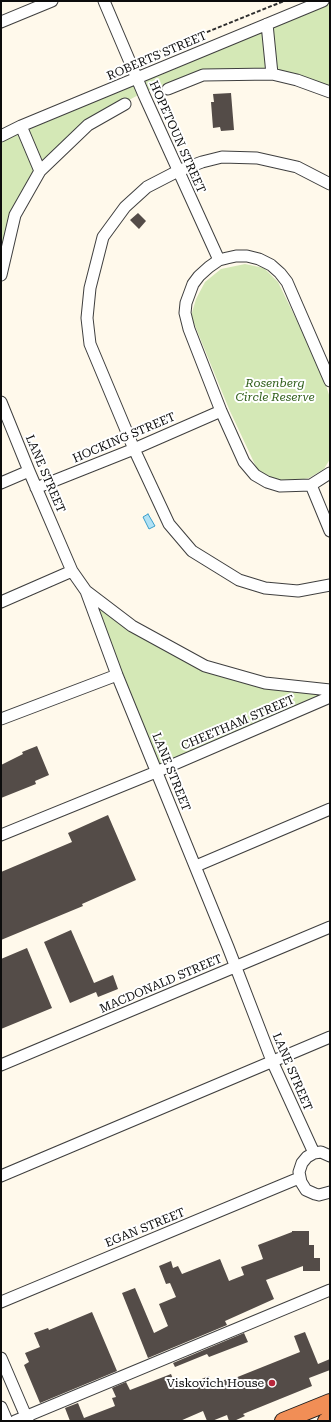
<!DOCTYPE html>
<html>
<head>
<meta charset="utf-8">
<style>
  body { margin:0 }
  #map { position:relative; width:331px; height:1422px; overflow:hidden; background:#fff9eb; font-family:"Roboto Serif",serif }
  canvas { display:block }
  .frame { position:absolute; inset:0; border:2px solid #0c0c0c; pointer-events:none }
</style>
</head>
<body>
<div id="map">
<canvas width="331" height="1422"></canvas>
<div class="frame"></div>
</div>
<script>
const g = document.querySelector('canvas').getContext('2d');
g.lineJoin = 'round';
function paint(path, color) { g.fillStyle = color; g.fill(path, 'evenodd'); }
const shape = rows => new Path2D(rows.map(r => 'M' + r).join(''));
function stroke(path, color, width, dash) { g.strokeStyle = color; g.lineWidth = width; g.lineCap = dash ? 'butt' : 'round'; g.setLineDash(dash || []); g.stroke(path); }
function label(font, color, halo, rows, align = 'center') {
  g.font = font + ' "Roboto Serif",serif'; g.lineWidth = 4; g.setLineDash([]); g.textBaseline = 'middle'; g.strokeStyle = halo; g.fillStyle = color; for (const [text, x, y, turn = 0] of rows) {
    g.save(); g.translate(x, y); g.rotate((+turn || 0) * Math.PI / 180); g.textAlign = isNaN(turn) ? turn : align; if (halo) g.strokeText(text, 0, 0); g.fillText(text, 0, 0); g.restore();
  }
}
paint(shape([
  [330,3,330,88,298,77,203,72,144,92,86,123,39,169,1,259,1,141],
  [245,264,264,268,278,282,321,370,330,398,330,459,324,469,309,478,284,483,258,471,229,409,191,316,196,299,205,282,221,269],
  [86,591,205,666,330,690,330,697,156,772]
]), '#d4e8b6');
const water = shape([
  [148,514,155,526,149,529,143,517,148,514]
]);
paint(water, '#b1e2f5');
stroke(water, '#399eca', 1);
paint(shape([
  [231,93,234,130,221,131,220,127,213,128,211,102,214,102,213,94],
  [138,213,146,221,139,229,130,220],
  [37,746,49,775,35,781,36,784,1,798,1,765,23,754,22,752],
  [108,815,136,880,82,904,83,906,1,940,1,872,72,842,68,833],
  [71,930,94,983,113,975,118,989,98,997,96,992,70,1003,44,942],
  [27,948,52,1008,1,1029,1,959],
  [292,1231,309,1231,309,1245,314,1245,314,1258,320,1258,320,1271,303,1271,303,1266,266,1280,274,1299,225,1321,227,1325,148,1358,122,1293,135,1288,154,1333,168,1326,159,1304,176,1297,170,1283,166,1284,159,1266,171,1261,173,1268,178,1266,182,1274,220,1259,229,1281,244,1275,241,1267,263,1259,258,1245,292,1232],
  [92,1312,117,1371,40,1403,24,1365,29,1362,25,1353,40,1347,34,1333,48,1328,49,1330],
  [305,1332,318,1364,330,1359,330,1370,309,1378,312,1386,243,1414,245,1416,234,1421,229,1421,227,1415,212,1421,207,1421,203,1411,180,1421,70,1421,65,1408,78,1403,84,1418,115,1406,112,1398,116,1397,112,1388,126,1382,130,1390,171,1374,177,1389,209,1376,212,1385,229,1378,230,1380,300,1352,294,1336],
  [244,1333,248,1342,209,1357,207,1354,175,1367,173,1363]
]), '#544c48');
const minor = shape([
  [104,1,144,95,219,260],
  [1,22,52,1],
  [267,24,272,74],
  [168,89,203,75,272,74,297,80,330,92],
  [21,126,40,171],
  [1,136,21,126,323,1],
  [330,184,297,167,257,158,222,157,202,162,178,171,147,187,125,207,103,237,90,288,87,318,90,344,134,449,169,524,192,551,239,580,265,588,298,591,330,585],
  [1,275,15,215,40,171,88,125,125,104],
  [330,381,287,282,280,273,271,265,259,259,247,256,236,256,227,258,219,260,209,267,199,276,193,284,186,303,185,313,189,329,221,411,244,462,255,475,267,482,280,486,311,485,330,473],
  [1,402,29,471,72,571,86,591,117,675,228,947,272,1061,314,1153],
  [1,483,29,471],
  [311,485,330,531],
  [36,488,134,449,221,411],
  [86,591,132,626,205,666,265,683,330,690],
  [1,602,72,571],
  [1,719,117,675],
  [1,835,156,772,330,697],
  [196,866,330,809],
  [1,1065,330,927],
  [330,1156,321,1152,314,1153,307,1157,302,1163,299,1172,301,1182,306,1190,315,1194,319,1195,330,1192],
  [1,1176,330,1037],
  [1,1302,299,1178],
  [1,1358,28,1421],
  [1,1407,7,1421],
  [15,1421,330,1290]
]);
const highway = shape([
  [283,1421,330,1402],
  [326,1421,330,1419]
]);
stroke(minor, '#3f3f3f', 13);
stroke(highway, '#1d1d1d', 18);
stroke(shape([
  [140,59,284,1]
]), '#2e2e2e', 2, [4, 2]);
stroke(minor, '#fff', 11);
stroke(highway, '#f18e56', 16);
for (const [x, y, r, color] of [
  [272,1383,4,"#b8273c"]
]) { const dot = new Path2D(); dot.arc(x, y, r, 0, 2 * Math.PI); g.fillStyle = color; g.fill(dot); stroke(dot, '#fff', 1.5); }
label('12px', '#0c0c0c', '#fff', [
  ["ROBERTS STREET",157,56,-23],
  ["HOPETOUN STREET",177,137,66],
  ["HOCKING STREET",124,438,-23],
  ["LANE STREET",45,474,67],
  ["CHEETHAM STREET",238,723,-23],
  ["LANE STREET",171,772,68],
  ["MACDONALD STREET",161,984,-23],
  ["LANE STREET",292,1072,67],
  ["EGAN STREET",145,1228,-22]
]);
label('italic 12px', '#33611e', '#fff', [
  ["Rosenberg",275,383],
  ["Circle Reserve",275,397]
]);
label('12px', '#0c0c0c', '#fff', [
  ["Viskovich House",264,1383]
], 'right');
</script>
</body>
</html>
